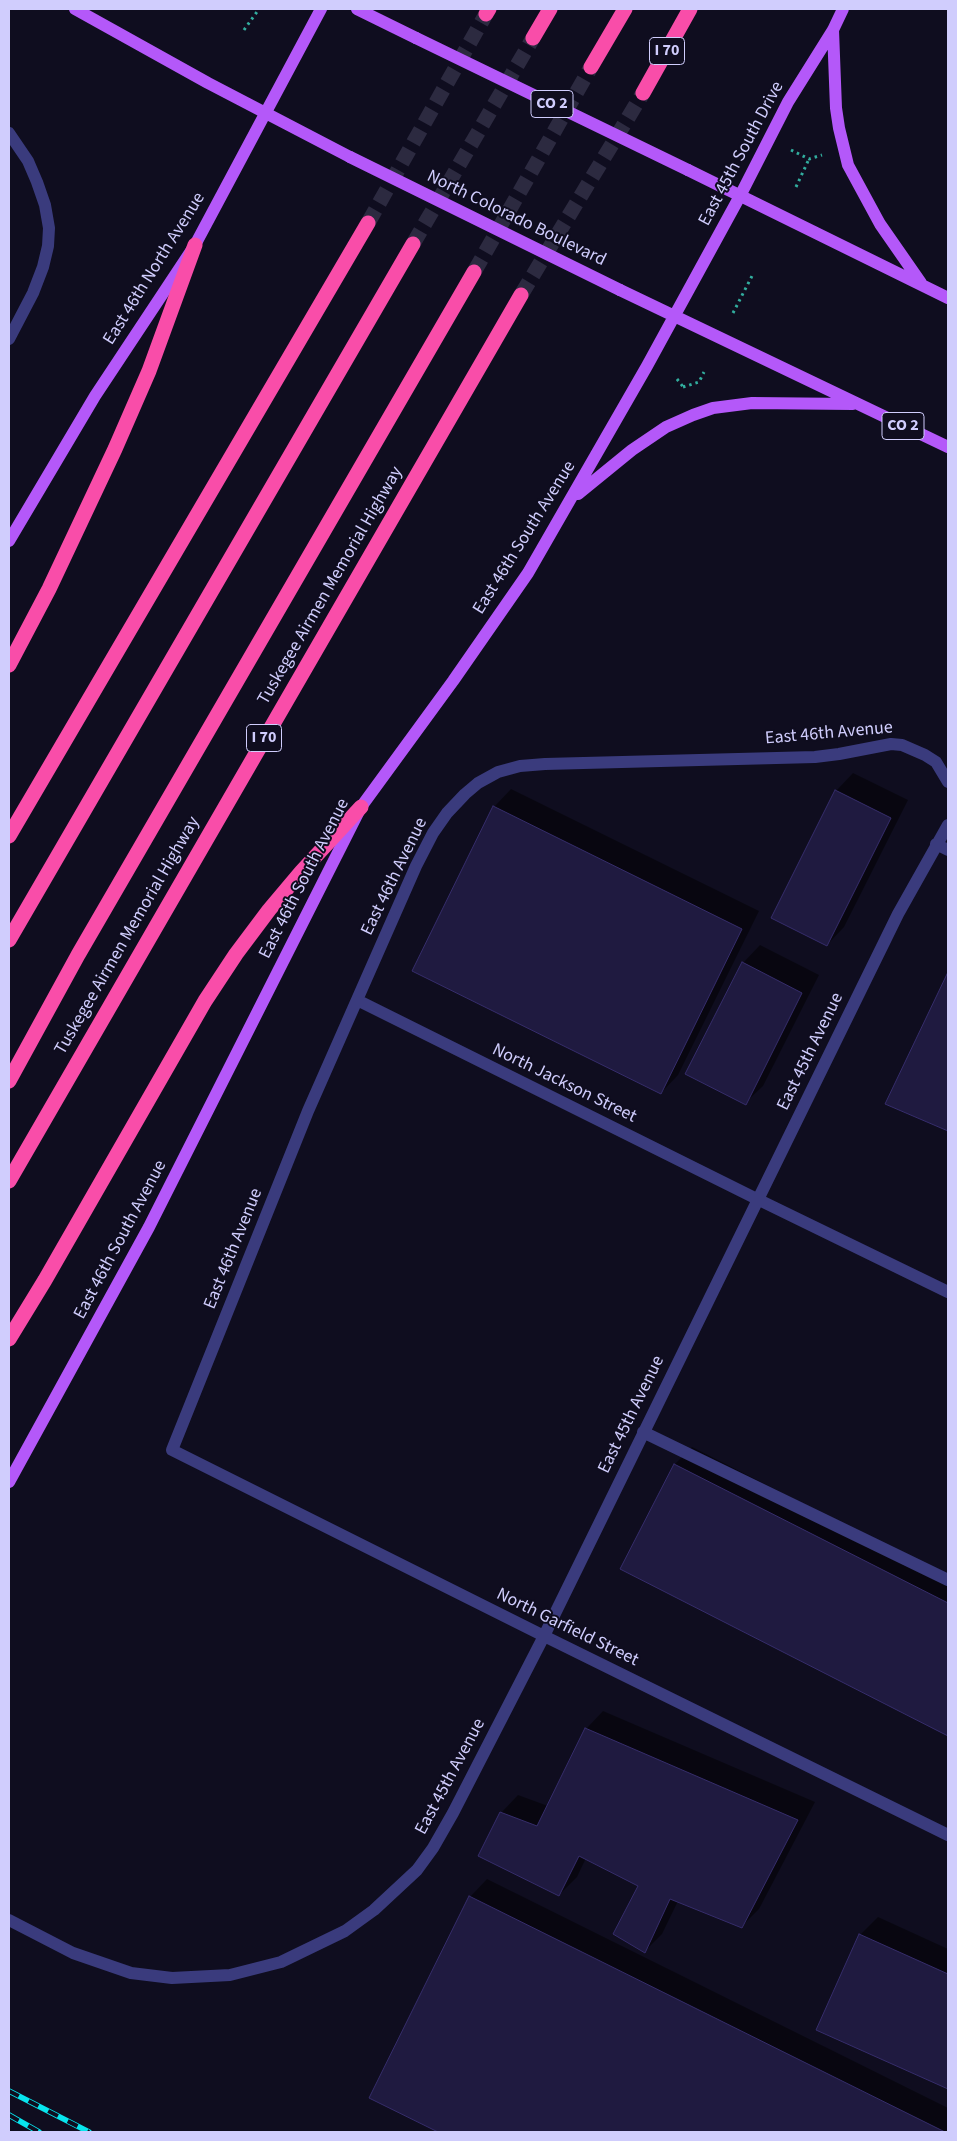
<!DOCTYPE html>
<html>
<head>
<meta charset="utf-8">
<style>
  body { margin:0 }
  #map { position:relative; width:957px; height:2141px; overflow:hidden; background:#0f0d1f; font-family:"Source Sans 3",sans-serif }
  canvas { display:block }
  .frame { position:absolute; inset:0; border:10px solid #d0cdfd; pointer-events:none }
</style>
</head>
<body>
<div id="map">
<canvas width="957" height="2141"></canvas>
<div class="frame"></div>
</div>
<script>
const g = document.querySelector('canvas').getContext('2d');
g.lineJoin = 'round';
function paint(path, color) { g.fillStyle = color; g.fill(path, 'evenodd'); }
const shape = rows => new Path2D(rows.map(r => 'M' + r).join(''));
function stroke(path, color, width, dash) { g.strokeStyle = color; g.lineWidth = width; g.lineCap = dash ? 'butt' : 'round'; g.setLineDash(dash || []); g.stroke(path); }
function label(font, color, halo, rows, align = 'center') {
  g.font = font + ' "Source Sans 3",sans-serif'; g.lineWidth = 4; g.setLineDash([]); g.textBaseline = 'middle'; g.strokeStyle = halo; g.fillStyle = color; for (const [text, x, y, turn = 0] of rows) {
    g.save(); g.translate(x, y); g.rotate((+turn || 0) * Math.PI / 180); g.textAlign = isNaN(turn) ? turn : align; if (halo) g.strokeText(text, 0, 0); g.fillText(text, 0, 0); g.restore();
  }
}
paint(shape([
  [853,773,908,800,844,927,827,945,836,791],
  [511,789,759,911,678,1075,661,1093,494,807],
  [760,945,819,975,763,1086,745,1103,743,963],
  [948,975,948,1129,887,1103],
  [692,1447,948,1577,948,1735,622,1568,675,1464],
  [603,1711,815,1802,759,1909,742,1926,678,1901,662,1934,645,1951,640,1885,586,1858,577,1877,559,1895,501,1813,518,1795,548,1806,586,1729],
  [487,1879,948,2108,948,2132,441,2132,370,2097,470,1897],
  [878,1917,948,1949,948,2088,818,2030,860,1935]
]), '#0007');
const building = shape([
  [835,790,891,818,827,946,771,918,835,790],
  [493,806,742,929,661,1094,412,971,493,806],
  [742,962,802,993,746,1105,685,1074,742,962],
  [948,972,948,1131,885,1104,948,972],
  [674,1464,948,1603,948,1736,620,1569,674,1464],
  [585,1728,798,1820,742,1928,670,1899,645,1953,613,1934,638,1886,579,1856,559,1896,478,1856,500,1812,537,1826,585,1728],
  [469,1896,945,2132,438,2132,369,2098,469,1896],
  [859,1934,948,1974,948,2089,816,2030,859,1934]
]);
paint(building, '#1f1a40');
stroke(building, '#362d6b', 1);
stroke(shape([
  [368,223,486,14],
  [413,244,533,38],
  [474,272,591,67],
  [521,295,643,93]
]), '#2c2a40', 15, [15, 8]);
stroke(shape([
  [244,30,259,9],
  [791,150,809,159,822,155],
  [796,187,809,159],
  [733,313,753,274],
  [677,379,684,388],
  [683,387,699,382,704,372]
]), '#32ad9e', 3, [2.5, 4]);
stroke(shape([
  [9,133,28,161,37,182,45,205,49,228,48,246,43,267,33,293,9,339],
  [948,782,936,762,925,755,902,745,891,744,839,754,815,757,545,764,520,766,498,772,478,783,465,794,447,813,433,833,416,866,308,1111,172,1450,544,1636,948,1835],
  [936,844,948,850],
  [357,1000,757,1199,948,1292],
  [643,1432,948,1580],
  [9,1920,73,1953,131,1973,172,1978,230,1975,281,1962,345,1931,374,1910,417,1870,433,1848,453,1813,544,1636,898,914,948,825]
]), '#3a3b7d', 12);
stroke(shape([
  [75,9,208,83,350,157],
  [357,9,416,38],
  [833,30,836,108,839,128,848,165,880,224,921,283],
  [688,170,948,298],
  [620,290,948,447],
  [578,494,632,450,666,427,693,415,713,408,752,403,853,404],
  [9,541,95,396,195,245,321,9],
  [9,1482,149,1227,361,807,453,681,528,573,647,366,740,196,788,102,833,30,843,9]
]), '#b458f9', 12);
stroke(shape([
  [486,14,489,9],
  [533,38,550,9],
  [591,67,625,9],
  [643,93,690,9],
  [9,665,49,589,115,449,149,371,195,245],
  [9,836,368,223],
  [9,940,413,244],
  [9,1081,78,955,474,272],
  [9,1181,521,295],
  [9,1339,45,1280,205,1001,236,954,269,910,301,872,361,807]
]), '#f94da9', 15);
const rail = shape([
  [9,2091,89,2132],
  [9,2115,39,2132]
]);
stroke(rail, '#08e5ee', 5.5);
stroke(rail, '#0f0d1f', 4, [11]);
stroke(shape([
  [416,38,688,170],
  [350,157,620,290]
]), '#b458f9', 12);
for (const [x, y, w] of [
  [667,51,35],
  [552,104,42],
  [903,426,42],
  [264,738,35]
]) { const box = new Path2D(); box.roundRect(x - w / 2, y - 13.5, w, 27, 4); g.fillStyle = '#0f0d1f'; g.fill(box); stroke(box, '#d0cdfd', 1); }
label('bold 16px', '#d0cdfd', null, [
  ["I 70",667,51],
  ["CO 2",552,104],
  ["CO 2",903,426],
  ["I 70",264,738]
]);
label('18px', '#d0cdfd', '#0f0d1f', [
  ["East 45th South Drive",742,154,-62],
  ["North Colorado Boulevard",516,219,26],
  ["East 46th North Avenue",155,269,-58],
  ["East 46th South Avenue",525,538,-58],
  ["Tuskegee Airmen Memorial Highway",331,586,-60],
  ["East 46th Avenue",829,734,-5],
  ["East 46th Avenue",395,877,-64],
  ["East 46th South Avenue",305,879,-63],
  ["Tuskegee Airmen Memorial Highway",128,936,-60],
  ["East 45th Avenue",811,1052,-64],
  ["North Jackson Street",564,1084,26],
  ["East 46th South Avenue",121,1240,-62],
  ["East 46th Avenue",234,1249,-68],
  ["East 45th Avenue",632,1415,-64],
  ["North Garfield Street",567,1628,26],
  ["East 45th Avenue",451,1777,-62]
]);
</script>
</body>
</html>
